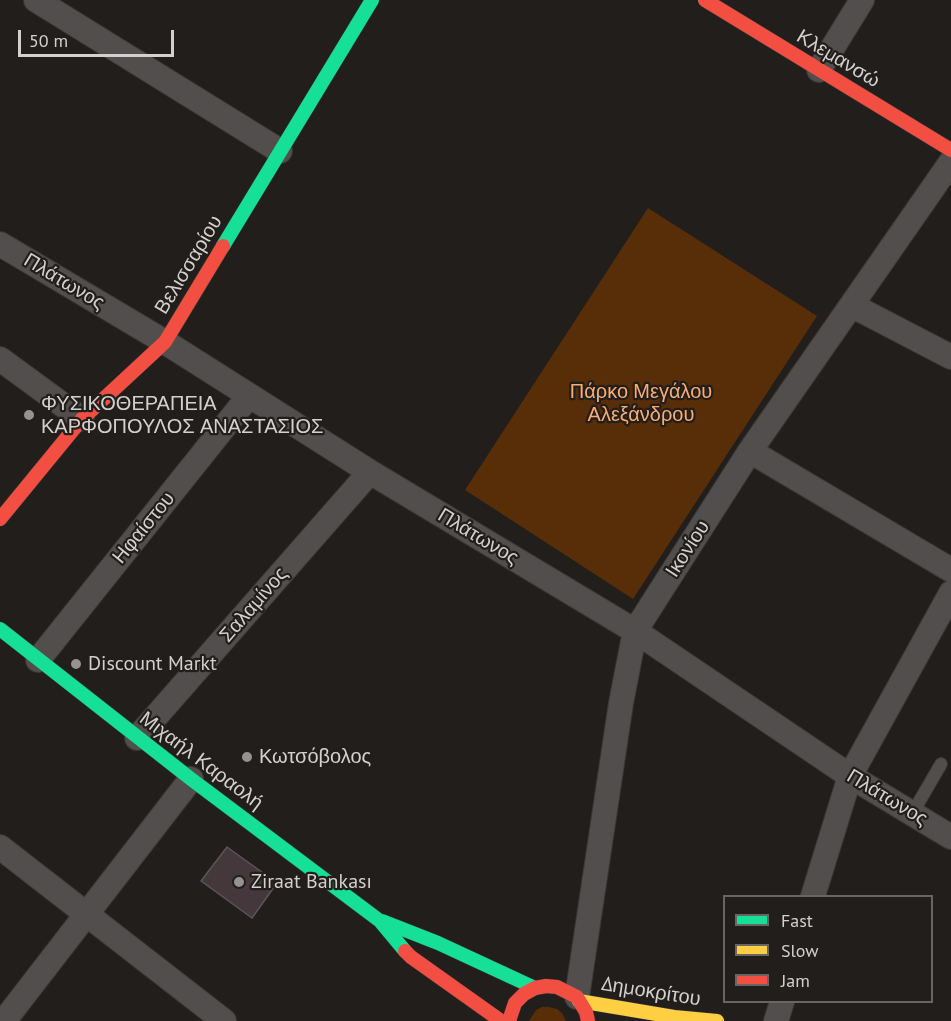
<!DOCTYPE html>
<html>
<head>
<meta charset="utf-8">
<style>
  body { margin:0 }
  #map { position:relative; width:951px; height:1021px; overflow:hidden; background:#211e1c; font-family:"PT Sans",sans-serif }
  canvas { display:block }
  .legend { position:absolute; left:723px; top:895px; width:210px; height:108px; box-sizing:border-box; background:#221e1b; border:2px solid #696563; margin:0; padding:8px 10px; list-style:none; font-size:18px; color:#d3d0ce }
  .legend li { display:flex; align-items:center; gap:12px; height:30px }
  .legend b { width:30px; border:2px solid #696563 }
  .scale { position:absolute; left:18px; top:30px; width:156px; height:27px; box-sizing:border-box; border:3px solid #d3d0ce; border-top:0; padding-left:8px; font-size:18px; line-height:21px; white-space:nowrap; color:#d3d0ce; -webkit-text-stroke:4px #221e1b; paint-order:stroke }
</style>
</head>
<body>
<div id="map">
<canvas width="951" height="1021"></canvas>
<ul class="legend">
<li><b style="height:8px;background:#16e098"></b>Fast</li>
<li><b style="height:8px;background:#ffcf43"></b>Slow</li>
<li><b style="height:8px;background:#f24e42"></b>Jam</li>
</ul>
<div class="scale">50 m</div>
</div>
<script>
const g = document.querySelector('canvas').getContext('2d');
g.lineJoin = 'round';
function paint(path, color) { g.fillStyle = color; g.fill(path, 'evenodd'); }
const shape = rows => new Path2D(rows.map(r => 'M' + r).join(''));
function stroke(path, color, width, dash) { g.strokeStyle = color; g.lineWidth = width; g.lineCap = dash ? 'butt' : 'round'; g.setLineDash(dash || []); g.stroke(path); }
function label(font, color, halo, rows, align = 'center') {
  g.font = font + ' "PT Sans",sans-serif'; g.lineWidth = 4.5; g.setLineDash([]); g.textBaseline = 'middle'; g.strokeStyle = halo; g.fillStyle = color; for (const [text, x, y, turn = 0] of rows) {
    g.save(); g.translate(x, y); g.rotate((+turn || 0) * Math.PI / 180); g.textAlign = isNaN(turn) ? turn : align; if (halo) g.strokeText(text, 0, 0); g.fillText(text, 0, 0); g.restore();
  }
}
paint(shape([
  [648,208,817,316,633,599,465,490],
  [542,1007,549,1007,557,1009,562,1013,566,1021,529,1021,536,1010]
]), '#572e08');
const building = shape([
  [227,847,277,883,252,918,201,881,227,847]
]);
paint(building, '#44383c');
stroke(building, '#5a5757', 1.5);
const lane = shape([
  [912,814,941,764]
]);
const street = shape([
  [36,0,280,151],
  [819,70,862,0],
  [0,244,165,342,370,472,635,631,850,776,951,837],
  [853,306,951,357],
  [0,359,82,419],
  [750,451,951,570],
  [38,660,249,396],
  [137,738,370,472],
  [0,847,224,1021],
  [813,896,850,776,951,593],
  [577,997,621,703,635,631,750,451,951,162],
  [4,1021,191,779],
  [776,1021,782,1002]
]);
const fast = shape([
  [223,246,372,0],
  [0,629,191,779,380,921,405,951],
  [382,921,438,943,535,988]
]);
const slow = shape([
  [579,1001,674,1017,717,1021]
]);
const jam = shape([
  [705,0,951,150],
  [0,519,82,419,165,342,223,246],
  [405,951,411,957,501,1021],
  [509,1021,515,1003,524,994,535,988,546,986,557,987,577,997,586,1012,588,1021]
]);
stroke(lane, '#3a3837', 14);
stroke(street, '#3a3837', 26);
stroke(fast, '#3a3837', 15);
stroke(slow, '#3a3837', 15);
stroke(jam, '#3a3837', 15);
stroke(lane, '#514e4d', 12);
stroke(street, '#514e4d', 24);
stroke(fast, '#16e098', 14);
stroke(slow, '#ffcf43', 14);
stroke(jam, '#f24e42', 14);
for (const [x, y, r, color] of [
  [29,415,6,"#959290"],
  [76,664,6,"#959290"],
  [247,757,6,"#959290"],
  [239,882,6,"#959290"]
]) { const dot = new Path2D(); dot.arc(x, y, r, 0, 2 * Math.PI); g.fillStyle = color; g.fill(dot); stroke(dot, '#221e1b', 2); }
label('20px', '#d3d0ce', '#221e1b', [
  ["Κλεμανσώ",838,59,31],
  ["Βελισσαρίου",189,265,-59],
  ["Πλάτωνος",64,282,31],
  ["Ηφαίστου",144,528,-51],
  ["Πλάτωνος",478,537,31],
  ["Ικονίου",688,549,-57],
  ["Σαλαμίνος",254,605,-49],
  ["Μιχαήλ Καραολή",201,761,37],
  ["Πλάτωνος",887,798,31],
  ["Δημοκρίτου",651,992,9]
]);
label('20px', '#faad73', '#221e1b', [
  ["Πάρκο Μεγάλου",641,392],
  ["Αλεξάνδρου",641,415]
]);
label('20px', '#d3d0ce', '#221e1b', [
  ["ΦΥΣΙΚΟΘΕΡΑΠΕΙΑ",41,404],
  ["ΚΑΡΦΟΠΟΥΛΟΣ ΑΝΑΣΤΑΣΙΟΣ",41,427],
  ["Discount Markt",88,664],
  ["Κωτσόβολος",259,757],
  ["Ziraat Bankası",251,882]
], 'left');
</script>
</body>
</html>
